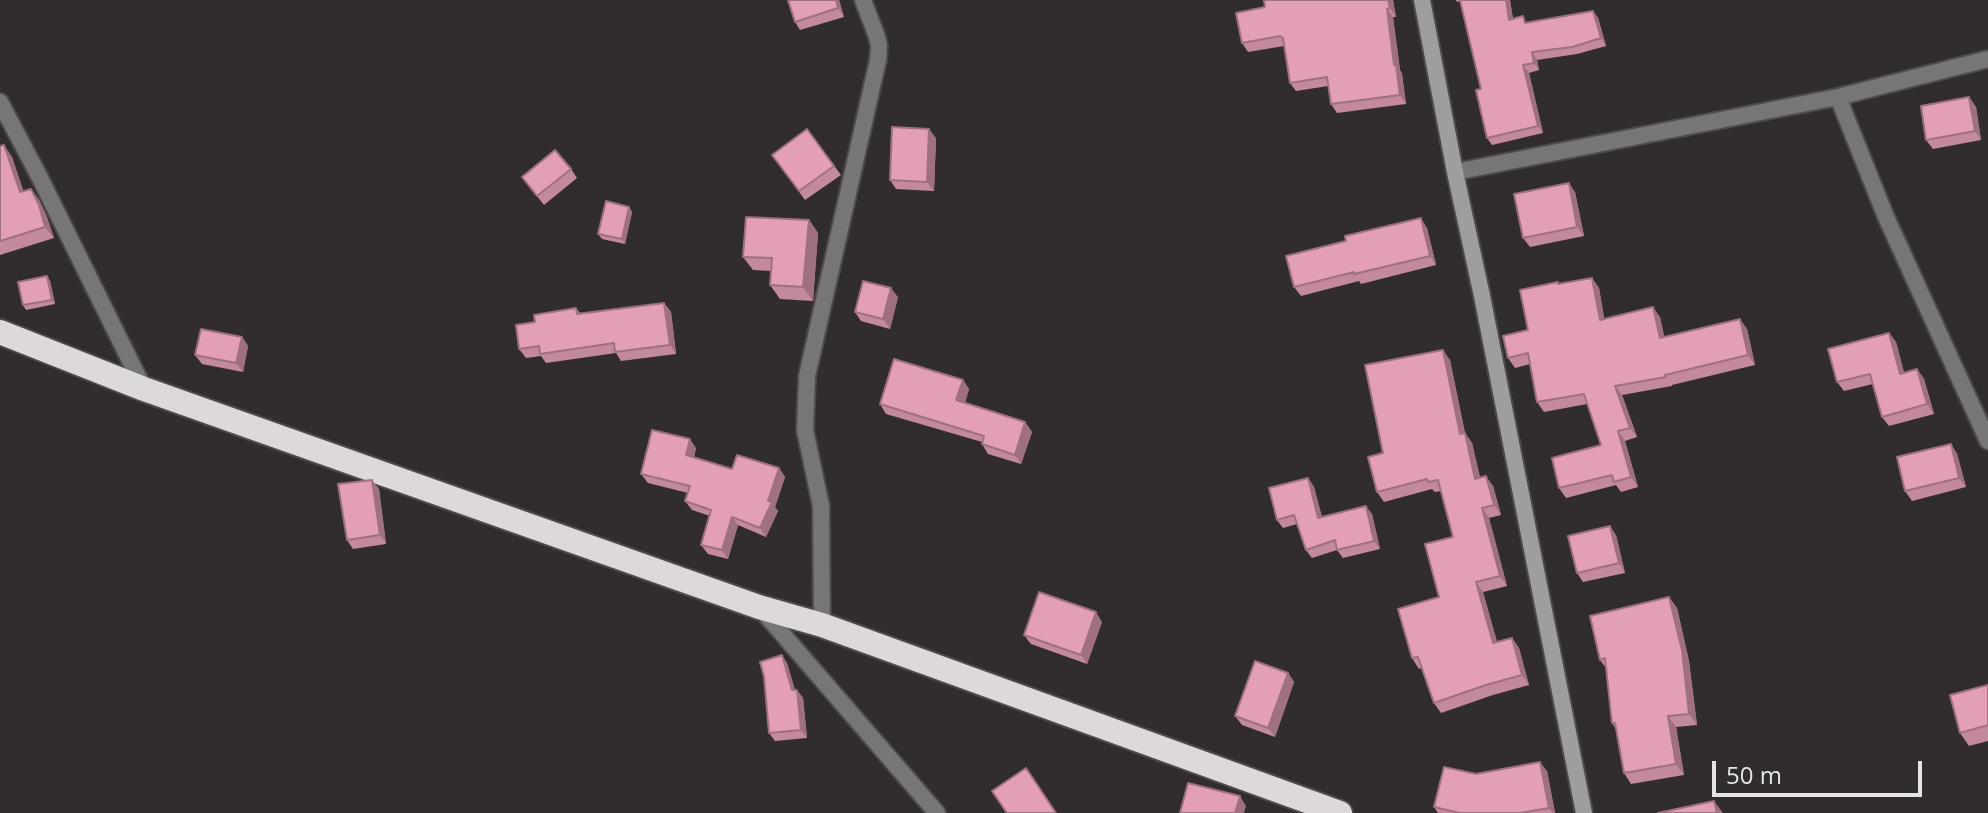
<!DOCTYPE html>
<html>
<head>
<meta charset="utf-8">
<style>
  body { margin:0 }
  #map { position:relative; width:1988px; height:813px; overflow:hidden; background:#312d2e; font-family:"Open Sans",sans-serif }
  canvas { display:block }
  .scale { position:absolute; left:1712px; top:761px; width:210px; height:36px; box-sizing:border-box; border:4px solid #e6e4e4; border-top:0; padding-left:10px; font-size:24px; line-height:28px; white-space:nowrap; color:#e6e4e4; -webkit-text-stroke:6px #312d2e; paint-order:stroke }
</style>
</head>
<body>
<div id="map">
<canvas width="1988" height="813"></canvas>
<div class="scale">50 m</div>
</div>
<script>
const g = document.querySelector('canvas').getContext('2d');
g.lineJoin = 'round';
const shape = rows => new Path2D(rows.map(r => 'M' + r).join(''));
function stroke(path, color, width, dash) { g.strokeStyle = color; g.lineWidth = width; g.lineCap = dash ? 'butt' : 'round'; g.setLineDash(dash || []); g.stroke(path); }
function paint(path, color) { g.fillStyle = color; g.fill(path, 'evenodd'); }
const street = shape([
  [1838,97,1988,59],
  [0,102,39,176,144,389],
  [1455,172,1838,97,1886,217,1988,441],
  [760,608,937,813],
  [822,625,821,506,805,430,807,376,878,60,879,46,877,37,863,0]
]);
const secondary = shape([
  [1422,0,1455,172,1482,296,1584,813]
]);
const highway = shape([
  [0,332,144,389,759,607,822,625,1340,813]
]);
stroke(street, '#4e4a4b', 20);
stroke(secondary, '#4e4a4b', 20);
stroke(highway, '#4e4a4b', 28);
stroke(street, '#777576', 16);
stroke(secondary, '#a09d9e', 16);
stroke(highway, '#ddd8da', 24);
paint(shape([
  [839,0,844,17,800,30,795,22],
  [1393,0,1396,17,1393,17,1400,70,1402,74,1406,104,1337,113,1331,104,1328,86,1296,91,1290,83,1284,46,1248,52,1242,43,1265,7],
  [1456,0,1510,0,1513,19,1527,22,1593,11,1598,18,1606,46,1577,54,1537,60,1539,70,1529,73,1543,133,1492,145,1487,138,1481,89,1460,1,1457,2],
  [1969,97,1976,107,1981,140,1933,149,1926,140],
  [807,129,841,175,805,200,772,155],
  [936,138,934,191,896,189,890,180],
  [0,146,12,157,23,191,31,189,39,200,47,217,54,238,0,255],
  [571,169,577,178,544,205,522,177],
  [1575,192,1584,236,1530,247,1523,238],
  [629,207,632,212,625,244,602,239,598,234],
  [809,220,818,233,813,301,780,299,770,285,771,271,753,270,743,257],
  [1427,228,1436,265,1361,284,1359,281,1301,296,1294,287,1346,241],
  [47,276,50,281,55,304,26,310,23,305],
  [1592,278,1599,288,1604,318,1660,317,1664,337,1747,329,1755,365,1672,385,1672,386,1622,395,1637,437,1625,441,1638,487,1621,492,1616,485,1566,498,1559,488,1601,445,1587,404,1544,412,1537,402,1530,364,1515,368,1508,358,1558,282,1559,284],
  [898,297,890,329,861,321,855,312],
  [664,303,671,312,676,354,621,361,616,353,546,363,541,356,526,358,519,349,535,322,576,308,580,313],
  [1889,333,1896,342,1904,373,1917,369,1924,379,1934,414,1889,426,1882,417,1873,384,1844,391,1837,382],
  [242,337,248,346,243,372,202,364,195,355],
  [1450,360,1465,433,1472,443,1480,477,1493,486,1501,515,1489,518,1507,586,1483,592,1497,642,1512,638,1519,648,1529,685,1493,695,1441,713,1434,703,1421,668,1419,669,1412,658,1439,597,1453,537,1441,491,1435,492,1432,489,1384,502,1377,492,1383,453],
  [963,380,969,389,965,403,1025,422,1032,432,1021,464,988,454,982,444,982,442,886,414,880,404],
  [1951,444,1957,454,1966,487,1912,501,1905,491],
  [696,448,694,457,732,469,779,468,785,477,775,507,778,511,766,537,738,525,728,559,708,554,701,545,710,516,692,510,685,501,688,493,648,483,641,474],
  [1308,478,1314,487,1322,517,1372,514,1380,549,1343,558,1337,550,1312,558,1306,550,1297,524,1283,528,1277,520],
  [379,489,386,544,353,549,347,540],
  [1616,535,1625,573,1583,582,1577,573],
  [1669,597,1677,608,1689,661,1697,725,1676,727,1684,775,1631,784,1624,773,1616,729,1612,723,1606,668,1600,660],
  [1102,622,1087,664,1031,644,1024,635],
  [787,663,795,690,797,690,803,698,807,738,775,741,769,733],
  [1288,673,1294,682,1275,737,1242,725,1235,716],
  [1988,685,1988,741,1969,746,1960,733],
  [1547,771,1555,813,1438,813,1434,807,1476,774]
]), '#c38a9b');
paint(shape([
  [836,0,839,0,844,17,838,8],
  [1388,0,1393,0,1396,17,1390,8],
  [1506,0,1510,0,1514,27,1509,20],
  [1387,9,1393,17,1400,70,1402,74,1406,104,1400,95,1394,65],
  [1593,11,1598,18,1606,46,1601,38],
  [1532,52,1537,60,1539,70,1534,63],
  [1523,65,1529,73,1543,133,1538,126],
  [1969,97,1976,107,1981,140,1975,131],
  [929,129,936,138,934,191,927,182],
  [4,145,12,157,28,204,20,192],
  [1569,183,1575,192,1584,236,1577,227],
  [31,189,39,200,47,217,54,238,45,227],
  [629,207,632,212,625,244,622,239],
  [1421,218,1427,228,1436,265,1430,256],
  [809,220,818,233,813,301,803,287],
  [47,276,50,281,55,304,52,300],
  [1592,278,1599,288,1606,329,1600,320],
  [891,288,898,297,890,329,883,319],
  [664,303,671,312,676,354,670,345],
  [1653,307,1660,317,1667,348,1660,338],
  [1740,319,1747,329,1755,365,1748,355],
  [1889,333,1896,342,1907,383,1900,374],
  [242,337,248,346,243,372,236,363],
  [1443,350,1450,360,1467,444,1460,434],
  [1917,369,1924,379,1934,414,1927,404],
  [963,380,969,389,963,410,956,400],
  [1615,386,1622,395,1637,437,1630,428],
  [1025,422,1032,432,1021,464,1015,455],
  [1618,431,1625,441,1638,487,1631,477],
  [1465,433,1472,443,1482,489,1475,479],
  [690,439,696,448,693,463,686,455],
  [1951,444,1957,454,1966,487,1959,478],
  [779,468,785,477,775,507,778,511,766,537,760,528],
  [1486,476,1493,486,1501,515,1494,505],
  [1308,478,1314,487,1324,526,1318,518],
  [372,480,379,489,386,544,380,535],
  [1366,506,1372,514,1380,549,1374,541],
  [1482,508,1489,518,1507,586,1500,576],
  [732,517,738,525,728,559,722,550],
  [1610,526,1616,535,1625,573,1619,563],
  [1476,582,1483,592,1500,653,1493,643],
  [1669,597,1677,608,1689,661,1697,725,1689,714],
  [1096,612,1102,622,1087,664,1081,655],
  [1512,638,1519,648,1529,685,1522,675],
  [782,655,787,663,797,698,792,690],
  [1288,673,1294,682,1275,737,1268,728],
  [797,690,803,698,807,738,801,730],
  [1668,716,1676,727,1684,775,1676,764],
  [1540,762,1547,771,1555,813,1553,813,1549,808],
  [1240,796,1246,806,1244,813,1235,813],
  [1714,801,1723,813,1717,813]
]), '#9f707e');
const building = shape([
  [788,0,836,0,838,8,795,22,788,0],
  [1264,0,1388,0,1390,8,1387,9,1394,65,1396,65,1400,95,1331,104,1327,77,1290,83,1283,38,1280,36,1242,43,1236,13,1265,7,1264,0],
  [1460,0,1506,0,1509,20,1523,16,1525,23,1593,11,1601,38,1572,47,1532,52,1534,63,1523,65,1538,126,1487,138,1476,90,1481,89,1460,0],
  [1969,97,1975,131,1926,140,1921,106,1969,97],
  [892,127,929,129,927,182,890,180,892,127],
  [807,129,834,166,799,191,772,155,807,129],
  [4,145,20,192,31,189,39,205,45,227,0,241,0,146,4,145],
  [555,150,571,169,537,196,522,177,555,150],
  [1569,183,1577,227,1523,238,1514,194,1569,183],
  [606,201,629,207,622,239,598,234,606,201],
  [746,217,809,220,803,287,770,285,772,258,743,257,746,217],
  [1421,218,1430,256,1354,274,1354,272,1294,287,1286,256,1346,241,1345,236,1421,218],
  [47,276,52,300,23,305,18,282,47,276],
  [1592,278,1600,320,1653,307,1660,338,1740,319,1748,355,1665,375,1666,377,1615,386,1630,428,1618,431,1631,477,1614,482,1612,475,1559,488,1552,458,1601,445,1584,394,1537,402,1528,353,1508,358,1503,336,1528,330,1520,290,1558,282,1558,284,1592,278],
  [863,281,891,288,883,319,855,312,863,281],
  [664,303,670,345,615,352,614,343,540,354,539,346,519,349,516,325,535,322,534,315,576,308,577,314,664,303],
  [201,329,242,337,236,363,195,355,201,329],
  [1889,333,1900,374,1917,369,1927,404,1882,417,1870,374,1837,382,1828,349,1889,333],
  [1443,350,1460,434,1465,433,1475,479,1486,476,1494,505,1482,508,1500,576,1476,582,1493,643,1512,638,1522,675,1486,685,1434,703,1418,657,1412,658,1398,609,1439,597,1425,544,1453,537,1438,480,1428,482,1427,479,1377,492,1368,457,1383,453,1365,365,1443,350],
  [894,359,963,380,956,400,1025,422,1015,455,982,444,984,436,880,404,894,359],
  [652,430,690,439,686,455,732,469,737,455,779,468,768,501,772,502,760,528,732,517,722,550,701,545,711,510,685,501,690,486,641,474,652,430],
  [1951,444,1959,478,1905,491,1897,457,1951,444],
  [1308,478,1318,518,1366,506,1374,541,1337,550,1335,540,1306,550,1294,515,1277,520,1269,488,1308,478],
  [372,480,380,535,347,540,338,484,372,480],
  [1610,526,1619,563,1577,573,1568,536,1610,526],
  [1039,592,1096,612,1081,655,1024,635,1039,592],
  [1669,597,1682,650,1689,714,1668,716,1676,764,1624,773,1615,723,1612,723,1605,658,1600,660,1590,616,1669,597],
  [782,655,792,690,797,690,801,730,769,733,764,676,760,662,782,655],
  [1255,661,1288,673,1268,728,1235,716,1255,661],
  [1988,685,1988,725,1960,733,1950,695,1988,685],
  [1540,762,1549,808,1520,813,1460,813,1434,807,1444,767,1476,774,1540,762],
  [1026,768,1056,813,1007,813,992,791,1026,768],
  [1188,783,1240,796,1235,813,1180,813,1188,783],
  [1714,801,1717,813,1658,813,1714,801]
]);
paint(building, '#e3a0b4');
stroke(building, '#9f707e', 2);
</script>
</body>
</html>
